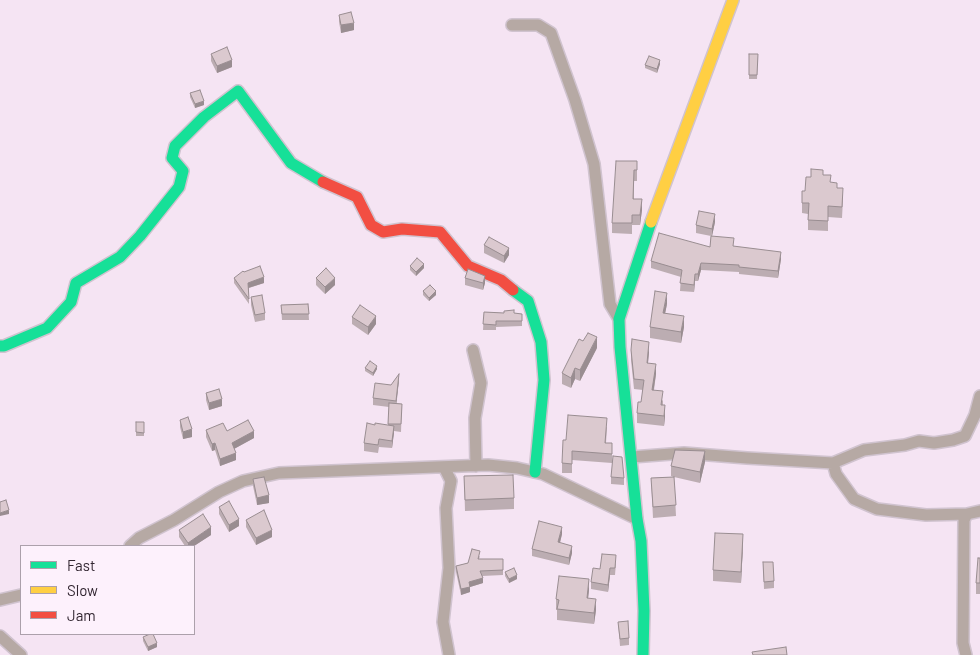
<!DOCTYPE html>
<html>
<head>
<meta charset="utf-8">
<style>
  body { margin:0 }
  #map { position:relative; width:980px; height:655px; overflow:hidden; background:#f5e4f3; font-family:Barlow,sans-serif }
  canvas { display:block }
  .legend { position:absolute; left:20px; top:545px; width:175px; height:90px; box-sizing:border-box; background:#fdf1fc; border:1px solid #aca0ab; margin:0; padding:6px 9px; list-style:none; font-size:15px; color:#322631 }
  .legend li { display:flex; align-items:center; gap:10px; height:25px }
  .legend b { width:25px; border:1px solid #aca0ab }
</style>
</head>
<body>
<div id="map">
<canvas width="980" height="655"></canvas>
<ul class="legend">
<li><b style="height:6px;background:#16e098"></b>Fast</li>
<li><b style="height:6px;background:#ffcf43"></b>Slow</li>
<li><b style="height:6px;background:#f24e42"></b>Jam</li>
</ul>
</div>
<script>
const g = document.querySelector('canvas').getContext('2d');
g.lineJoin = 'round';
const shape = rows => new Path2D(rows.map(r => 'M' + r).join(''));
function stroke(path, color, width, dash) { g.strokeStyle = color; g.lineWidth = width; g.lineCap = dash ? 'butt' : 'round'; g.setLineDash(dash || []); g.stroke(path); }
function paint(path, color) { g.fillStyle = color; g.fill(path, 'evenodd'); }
const street = shape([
  [512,25,538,25,551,33,575,100,594,164,610,304,619,319],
  [473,350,481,383,475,418,476,466],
  [632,457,684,453,747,458,833,463,864,450,905,445,919,441,934,443,953,440,965,436,975,415,980,396],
  [833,463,836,474,854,499,877,509,926,515,967,514],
  [444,467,451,481,446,508,449,568,443,622,449,655],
  [130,546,139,538,174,520,219,492,243,481,279,473,488,465,517,468,543,474,637,519],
  [0,600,21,595],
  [0,636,21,655],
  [966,655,963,643,964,520,967,514,980,511]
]);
const fast = shape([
  [513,290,528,301,541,342,544,380,535,472],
  [0,346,4,346,47,328,71,302,76,283,120,257,140,236,179,187,183,171,172,158,175,146,204,117,238,91,291,163,323,182],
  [643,655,644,611,641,541,637,519,620,347,619,319,651,222]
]);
const slow = shape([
  [651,222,733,0]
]);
const jam = shape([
  [323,182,357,197,371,225,383,232,402,229,440,232,468,266,501,280,513,290]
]);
stroke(street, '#d0c3cf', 14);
stroke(fast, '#d0c3cf', 14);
stroke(slow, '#d0c3cf', 14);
stroke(jam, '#d0c3cf', 14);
stroke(street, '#b6a9a4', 11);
stroke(fast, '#16e098', 11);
stroke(slow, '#ffcf43', 11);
stroke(jam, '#f24e42', 11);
paint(shape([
  [339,15,354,30,341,33,339,22],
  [211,54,232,67,217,73,211,61],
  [749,54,758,54,757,79,749,79],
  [660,64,657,73,645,68,645,65],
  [190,93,204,105,195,108,190,97],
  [637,161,637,181,634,181,634,199,642,210,640,225,632,225,632,234,612,233,612,223],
  [823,175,837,188,843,199,842,218,828,217,828,231,808,230,808,214,802,213,802,203,805,191,811,177],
  [715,222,712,236,734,247,781,259,778,278,739,274,739,272,701,270,698,281,695,281,694,292,680,291,681,277,651,268,651,261,710,247,711,236,696,233,696,225],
  [484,245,509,255,504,263,484,253],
  [410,266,424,268,416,276,410,270],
  [244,272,264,283,249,288,249,304,234,283,234,278],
  [316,278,335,285,325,294,316,285],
  [465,278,485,283,483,290,465,285],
  [423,291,436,295,429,301,423,295],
  [251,297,265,313,265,320,255,322,251,305],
  [308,304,309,320,282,320,281,305],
  [667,304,665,313,684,327,681,343,650,338,650,327],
  [484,312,522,314,522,326,496,327,496,330,483,330],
  [352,317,376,324,368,335,352,324],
  [597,348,580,381,575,379,571,388,562,384,562,373],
  [631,350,649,352,648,363,656,374,654,390,663,401,663,405,665,416,664,426,637,423,637,413,641,402,643,390,634,389,631,360],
  [365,368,377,369,373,376,365,371],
  [399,380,396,403,402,404,401,432,394,431,392,448,379,447,378,453,364,451,364,443,375,425,388,425,389,407,373,405,373,398],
  [206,393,222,406,209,410,206,400],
  [180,420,192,437,183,439,180,427],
  [136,422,144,422,144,436,136,436],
  [607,427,606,443,612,443,612,463,572,460,572,473,562,473,562,463,566,440],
  [206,430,227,431,254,438,234,449,236,460,220,466,215,450,212,451,206,437],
  [705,462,700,483,674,477,676,516,653,518,651,478,674,477,671,476,671,466],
  [464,476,514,498,514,509,465,511],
  [611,477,624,478,624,485,611,484],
  [253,479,269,503,257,505,253,486],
  [219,507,239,526,229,532,219,514],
  [246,520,272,537,256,545,246,527],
  [179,530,211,535,194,546,185,546,179,537],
  [562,534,560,543,572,553,569,565,532,556,532,549],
  [743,545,741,583,713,581,713,570],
  [480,556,479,559,503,570,503,575,482,576,483,583,470,587,470,592,461,595,456,572,456,566,468,563],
  [980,558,980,594,976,594,976,583],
  [763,562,774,581,774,588,764,589],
  [616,563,615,575,610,575,608,592,591,589,591,582],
  [505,572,517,579,509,583,505,576],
  [589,590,588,598,596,610,594,624,557,620,557,610,556,610,556,599],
  [618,622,629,638,629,645,620,646],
  [143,637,157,647,148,651,143,641]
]), '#bcadb2');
paint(shape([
  [354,23,354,30,341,33,341,25],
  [232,60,232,67,217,73,217,66],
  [660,60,660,64,657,73,657,69],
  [204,101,204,105,195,108,195,104],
  [642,199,642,210,640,225,640,215],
  [715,214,715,222,712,236,712,229],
  [509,248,509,255,504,263,504,256],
  [781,252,781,259,778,278,778,271],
  [701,263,701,270,698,281,698,274],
  [424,264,424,268,416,276,416,272],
  [695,274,695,281,694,292,694,285],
  [485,276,485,283,483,290,483,283],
  [264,277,264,283,248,288,248,283],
  [335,278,335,285,325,294,325,287],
  [436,291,436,295,429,301,429,298],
  [667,293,667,304,663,324,663,313],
  [376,316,376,324,368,335,368,327],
  [684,316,684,327,681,343,681,332],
  [597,337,597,348,580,381,580,370],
  [649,342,649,352,647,373,647,363],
  [656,364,656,374,652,400,652,390],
  [377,366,377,369,373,376,373,373],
  [575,368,575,379,571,388,571,378],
  [399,374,399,380,396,408,396,401],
  [222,399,222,406,209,410,209,403],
  [665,405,665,416,664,426,664,416],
  [394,426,394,433,392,448,392,441],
  [192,429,192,437,183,439,183,432],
  [254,431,254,438,232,450,232,443],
  [215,443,215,450,212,451,212,444],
  [705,451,705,462,700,483,700,472],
  [236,453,236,460,220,466,220,459],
  [269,495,269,503,257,505,257,498],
  [9,510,9,514,0,516,0,513],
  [239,519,239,526,229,532,229,525],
  [211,527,211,535,194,546,188,546,188,543],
  [562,527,562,534,558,550,558,542],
  [272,530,272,537,256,545,256,538],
  [743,534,743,545,741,583,741,572],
  [572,546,572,553,569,565,569,558],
  [610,568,610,575,608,592,608,585],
  [517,575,517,579,509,583,509,579],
  [483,578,483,583,470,587,470,592,461,595,461,589,469,582],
  [589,579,589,590,587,608,587,598],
  [596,599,596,610,594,624,594,613],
  [157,643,157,647,148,651,148,647]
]), '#998d91');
const building = shape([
  [351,12,354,23,341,25,339,15,351,12],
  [227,47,232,60,217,66,211,54,227,47],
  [749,54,758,54,757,75,749,75,749,54],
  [649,56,660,60,657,69,645,65,649,56],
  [200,90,204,101,195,104,190,93,200,90],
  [616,161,637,161,637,170,634,170,633,199,642,199,640,215,632,215,632,223,612,223,616,161],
  [811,169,823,170,823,175,831,175,830,182,837,183,837,188,843,188,842,207,828,206,828,221,808,220,809,203,802,203,802,191,805,191,806,177,811,177,811,169],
  [699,211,715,214,712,229,696,225,699,211],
  [659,233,710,247,711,236,734,238,733,246,781,252,778,271,739,267,739,265,701,263,698,274,695,274,694,285,680,283,682,270,651,261,659,233],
  [489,237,509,248,504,256,484,245,489,237],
  [417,258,424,264,416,272,410,266,417,258],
  [260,266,264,277,248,283,249,299,234,278,243,271,244,272,260,266],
  [326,268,335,278,325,287,316,278,326,268],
  [468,269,485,276,483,283,465,278,468,269],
  [430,285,436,291,429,298,423,291,430,285],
  [655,291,667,293,663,313,684,316,681,332,650,327,655,291],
  [262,295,265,313,255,315,251,297,262,295],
  [308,304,309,314,282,314,281,305,308,304],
  [360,305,376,316,368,327,352,317,360,305],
  [514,310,514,313,522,314,522,321,496,321,496,325,483,324,484,312,504,313,504,311,514,310],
  [588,333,597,337,580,370,575,368,571,378,562,373,579,339,583,341,588,333],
  [632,339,649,342,647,363,656,364,652,390,663,391,661,405,665,405,664,416,637,413,638,402,641,402,644,380,634,379,631,350,632,339],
  [370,361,377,366,373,373,365,368,370,361],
  [399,374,396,401,373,398,375,383,391,385,399,374],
  [219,389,222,399,209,403,206,393,219,389],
  [389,403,402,404,401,424,388,424,389,403],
  [568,415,607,418,605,443,612,443,612,454,572,451,572,464,562,463,563,440,566,440,568,415],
  [188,417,192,429,183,432,180,420,188,417],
  [248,420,254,431,232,443,236,453,220,459,215,443,212,444,206,430,223,423,227,431,248,420],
  [136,422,144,422,144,433,136,432,136,422],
  [367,423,375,425,375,423,394,426,392,441,379,439,378,445,364,443,367,423],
  [675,450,705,451,700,472,671,466,675,450],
  [613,456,622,457,624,478,611,477,613,456],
  [513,475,514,498,465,500,464,476,513,475],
  [264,477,269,495,257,498,253,479,264,477],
  [674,477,676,505,653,507,651,478,674,477],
  [6,500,9,510,0,513,0,502,6,500],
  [229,501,239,519,229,525,219,507,229,501],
  [264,510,272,530,256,538,246,520,264,510],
  [203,514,211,527,188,543,179,530,203,514],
  [539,521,562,527,558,542,572,546,569,558,532,549,539,521],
  [715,533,743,534,741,572,713,570,715,533],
  [472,549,480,551,478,559,503,559,503,570,480,571,483,578,469,582,470,587,461,589,456,566,468,563,472,549],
  [602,554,616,555,615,568,610,568,608,585,591,582,593,568,600,569,602,554],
  [978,558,980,558,980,583,976,583,978,558],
  [763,562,773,562,774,581,764,582,763,562],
  [514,568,517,575,509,579,505,572,514,568],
  [559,576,589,579,587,598,596,599,594,613,557,609,559,600,556,599,559,576],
  [628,621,629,638,620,639,618,622,628,621],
  [150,634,153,634,157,643,148,647,143,637,150,634],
  [786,647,787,655,753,655,752,652,786,647]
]);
paint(building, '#dbc9cf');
stroke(building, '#998d91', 1);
</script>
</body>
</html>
